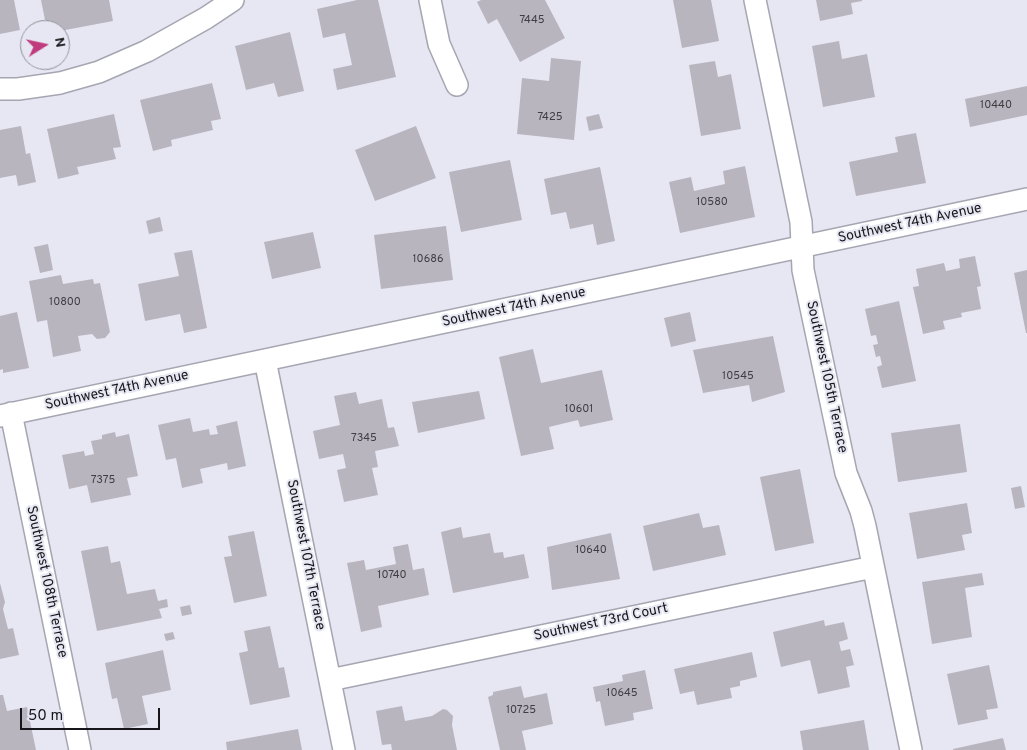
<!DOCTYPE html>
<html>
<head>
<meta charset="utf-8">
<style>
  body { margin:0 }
  #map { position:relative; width:1027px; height:750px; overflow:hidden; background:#e7e7f3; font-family:Overpass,sans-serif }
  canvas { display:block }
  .north { position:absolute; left:20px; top:20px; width:50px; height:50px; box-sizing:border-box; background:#e7e7f3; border:1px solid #93939c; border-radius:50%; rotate:80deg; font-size:14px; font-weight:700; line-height:20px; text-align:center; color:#16161a }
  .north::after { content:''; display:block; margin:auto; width:18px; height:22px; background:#c03b7d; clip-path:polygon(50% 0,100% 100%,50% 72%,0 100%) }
  .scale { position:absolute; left:20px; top:708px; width:140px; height:22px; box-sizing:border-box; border:2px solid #16161a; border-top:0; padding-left:6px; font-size:15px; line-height:18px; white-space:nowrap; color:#16161a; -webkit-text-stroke:4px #e7e7f3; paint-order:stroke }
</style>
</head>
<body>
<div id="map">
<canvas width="1027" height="750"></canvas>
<div class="north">N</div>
<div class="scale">50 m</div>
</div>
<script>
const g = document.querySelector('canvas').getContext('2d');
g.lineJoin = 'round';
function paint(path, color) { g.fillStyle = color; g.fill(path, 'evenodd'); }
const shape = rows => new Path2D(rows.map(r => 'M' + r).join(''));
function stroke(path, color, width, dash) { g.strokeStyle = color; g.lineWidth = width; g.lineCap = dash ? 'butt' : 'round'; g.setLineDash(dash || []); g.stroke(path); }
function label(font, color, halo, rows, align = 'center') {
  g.font = font + ' Overpass,sans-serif'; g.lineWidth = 4; g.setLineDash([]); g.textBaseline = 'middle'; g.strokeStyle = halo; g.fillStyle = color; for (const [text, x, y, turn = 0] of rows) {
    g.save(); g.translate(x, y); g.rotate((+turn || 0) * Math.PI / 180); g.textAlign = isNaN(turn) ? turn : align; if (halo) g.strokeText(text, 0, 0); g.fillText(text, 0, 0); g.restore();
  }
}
paint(shape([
  [0,0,14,0,20,30,0,34],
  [41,0,109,0,113,21,60,31,47,30],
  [357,0,378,0,396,77,337,90,333,69,352,65,345,33,323,38,317,9],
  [481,0,545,0,565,38,520,62,497,19,488,24,477,2],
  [673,0,711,0,719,41,682,48],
  [816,0,862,0,862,1,851,3,853,14,820,21],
  [290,32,304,91,278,97,274,83,246,90,235,46],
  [839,41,842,59,867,54,875,97,823,107,812,46],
  [551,58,581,61,574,140,517,134,522,78,549,81],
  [715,61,718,77,731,74,741,129,701,136,689,65],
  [212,83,221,119,211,121,213,130,171,140,172,146,153,151,140,100],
  [1027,86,1027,115,970,127,965,99],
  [114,114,121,147,113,148,116,159,77,167,79,174,58,179,47,129],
  [599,114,603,128,589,131,586,117],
  [21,126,26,154,30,153,36,182,18,186,16,175,0,178,0,130],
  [416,126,436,178,375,201,355,150],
  [916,133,926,183,856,196,849,162,898,152,895,137],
  [510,160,522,220,461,232,449,172],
  [745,166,755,217,680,233,669,182,691,177,694,191,725,184,723,171],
  [600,167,615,241,597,245,593,224,570,229,566,212,551,215,544,179],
  [160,217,163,231,149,234,146,221],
  [446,226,453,280,381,289,374,235],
  [313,232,321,268,272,279,264,242],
  [48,244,53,270,40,273,34,247],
  [192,250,207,328,184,333,180,314,145,321,138,284,179,276,174,253],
  [975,256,981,286,977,287,981,309,961,313,962,317,943,321,945,329,923,334,913,287,919,286,916,269,944,263,946,271,960,268,959,259],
  [1027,270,1027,333,1026,333,1014,273],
  [61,275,63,284,93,279,94,284,100,283,110,332,105,338,97,339,92,334,78,336,81,351,53,357,47,320,37,322,29,281],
  [899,301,916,381,882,388,877,367,882,365,880,356,876,357,873,345,878,344,876,335,871,336,865,309],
  [17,312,29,368,3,373,3,369,0,370,0,316],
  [690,312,696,341,671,347,664,318],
  [773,336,785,392,752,402,749,385,703,393,693,350],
  [533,349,541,383,602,370,613,420,580,427,578,420,549,427,554,449,521,456,499,357],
  [479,391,485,419,418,433,412,402],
  [356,392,359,404,382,399,388,428,394,427,399,446,375,451,378,467,372,468,378,495,344,502,337,470,346,468,343,454,319,459,313,431,340,425,334,396],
  [190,418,193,432,209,429,210,435,218,434,216,426,237,421,246,466,228,470,227,463,200,469,203,483,182,488,176,458,166,460,158,425],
  [960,424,967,472,898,482,891,433],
  [115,432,116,437,129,434,138,476,127,478,131,495,91,503,87,485,69,489,62,455,84,451,85,456,94,454,91,441,102,439,102,435],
  [800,469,814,543,775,551,760,477],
  [1021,486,1025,507,1015,509,1011,488],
  [967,503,972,533,962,535,965,550,917,559,909,513],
  [699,513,703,528,719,525,726,555,653,571,643,526],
  [461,527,463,538,490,533,494,553,503,552,504,558,524,554,529,578,453,593,441,532],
  [254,531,267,596,234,603,224,557,232,556,228,536],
  [611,533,620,579,552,590,547,547],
  [408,544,413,570,424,568,429,595,378,606,382,627,361,632,347,563,364,560,366,570,396,564,393,547],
  [108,546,111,563,120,561,127,594,155,589,158,601,167,599,168,607,159,609,162,618,97,631,81,551],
  [982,573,984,585,965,588,972,637,932,644,922,582],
  [0,583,5,602,3,609,8,629,13,628,19,655,0,659],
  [190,605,192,614,182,616,180,607],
  [824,620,825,626,844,622,848,639,839,642,841,651,850,649,854,665,846,667,850,687,818,694,810,660,781,667,773,632],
  [270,626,279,668,284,667,290,697,250,705,239,653,248,651,244,631],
  [173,632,175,639,166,641,164,634],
  [163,650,171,690,142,696,148,724,124,729,117,698,112,699,105,663],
  [752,652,757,677,740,681,740,686,730,688,732,698,697,705,694,691,680,694,674,669],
  [989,665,998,708,986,710,988,719,958,725,947,674],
  [645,670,653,709,633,713,634,720,605,726,600,701,596,702,593,687,623,681,622,675],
  [521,686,524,698,547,693,553,724,522,731,526,750,500,750,488,697,493,695,493,692],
  [0,695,3,695,7,711,27,707,36,750,0,750],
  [402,706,405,721,432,716,443,709,447,710,453,716,452,725,457,750,392,750,391,744,382,745,376,711],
  [864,720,869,750,803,750,800,731],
  [298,729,302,750,227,750,226,742],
  [1003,738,1006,750,953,750,953,749]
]), '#b9b5bf');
const minor = shape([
  [430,0,439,44,457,85],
  [755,0,801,222,803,270,846,473,861,511,865,526,911,750],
  [0,89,18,89,60,83,99,72,147,51,206,18,233,0],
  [265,360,344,750],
  [11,413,80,750],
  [0,416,1027,199],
  [330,680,873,567]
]);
stroke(minor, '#a5a6b1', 24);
stroke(minor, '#fff', 21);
label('11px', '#3f3e43', null, [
  ["7445",532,21],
  ["10440",996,106],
  ["7425",550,118],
  ["10580",712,203],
  ["10686",428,260],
  ["10800",65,303],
  ["10545",738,377],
  ["10601",579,410],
  ["7345",364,439],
  ["7375",103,481],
  ["10640",591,551],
  ["10740",392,576],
  ["10645",622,694],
  ["10725",521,711]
]);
label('14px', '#16161a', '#e7e7f3', [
  ["Southwest 74th Avenue",910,224,-12],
  ["Southwest 74th Avenue",514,308,-12],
  ["Southwest 105th Terrace",826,377,78],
  ["Southwest 74th Avenue",117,391,-12],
  ["Southwest 107th Terrace",305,555,79],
  ["Southwest 108th Terrace",46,582,78],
  ["Southwest 73rd Court",601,623,-12]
]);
</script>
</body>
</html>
